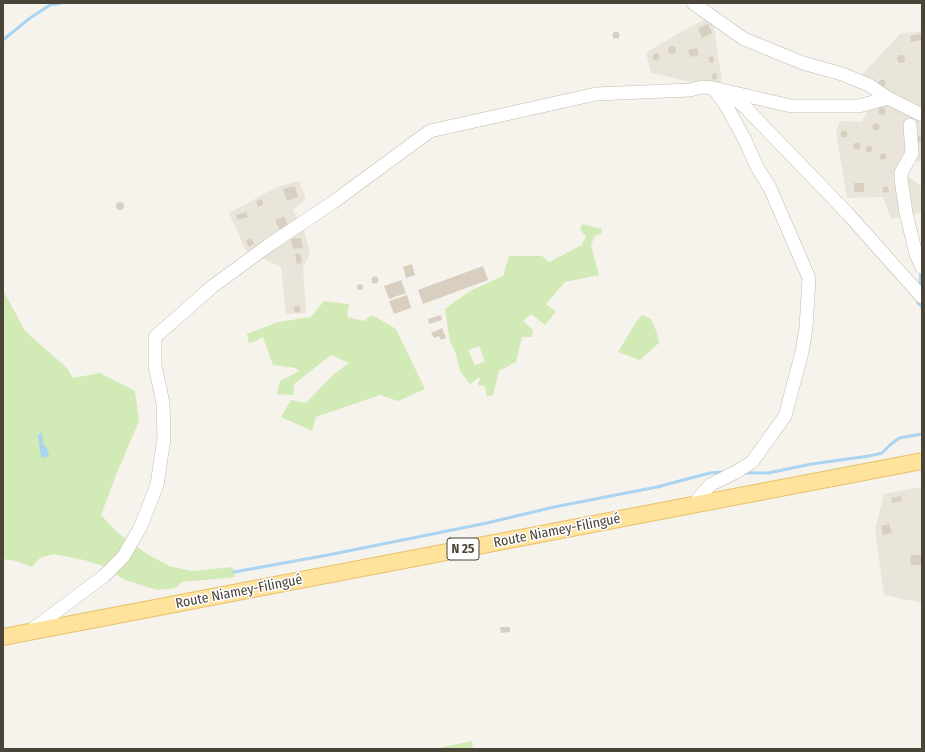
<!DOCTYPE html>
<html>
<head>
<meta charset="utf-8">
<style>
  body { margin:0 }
  #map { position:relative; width:925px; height:752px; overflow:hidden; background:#f6f3ec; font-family:"Fira Sans Condensed",sans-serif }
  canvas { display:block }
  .frame { position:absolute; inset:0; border:4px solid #4b4439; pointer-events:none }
</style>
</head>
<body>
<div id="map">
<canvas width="925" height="752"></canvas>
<div class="frame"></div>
</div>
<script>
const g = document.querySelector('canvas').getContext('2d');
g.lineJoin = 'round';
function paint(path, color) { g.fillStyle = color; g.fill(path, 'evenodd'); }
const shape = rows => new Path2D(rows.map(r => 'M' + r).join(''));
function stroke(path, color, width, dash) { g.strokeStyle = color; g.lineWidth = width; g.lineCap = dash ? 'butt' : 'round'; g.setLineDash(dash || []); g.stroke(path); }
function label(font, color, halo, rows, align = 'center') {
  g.font = font + ' "Fira Sans Condensed",sans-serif'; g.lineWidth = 3; g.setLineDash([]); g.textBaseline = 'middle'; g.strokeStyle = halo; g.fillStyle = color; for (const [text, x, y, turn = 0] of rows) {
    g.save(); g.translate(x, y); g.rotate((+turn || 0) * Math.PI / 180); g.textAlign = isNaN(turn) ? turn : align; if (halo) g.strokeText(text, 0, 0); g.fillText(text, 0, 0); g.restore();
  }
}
paint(shape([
  [708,18,714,27,722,82,696,83,651,73,646,53,682,31],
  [922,31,922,162,915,161,908,176,922,187,922,212,891,219,883,197,847,198,836,133,840,121,862,122,876,95,855,82,900,34],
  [299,181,306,198,293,210,304,230,310,254,303,268,306,313,286,314,281,267,246,251,229,213,277,187],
  [922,487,922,603,884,595,875,530,884,494]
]), '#eae5da');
paint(shape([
  [582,224,602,229,601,234,595,236,591,245,599,275,565,282,546,304,556,312,545,325,531,314,523,321,533,330,532,337,522,337,516,362,499,371,493,395,487,396,485,386,478,385,478,382,480,380,479,377,470,384,460,371,456,354,450,342,445,309,470,291,503,276,509,256,542,256,549,262,582,245,586,236,580,230],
  [479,346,485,362,475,365,468,350],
  [3,290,25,331,67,368,73,378,100,373,135,391,139,421,116,475,101,515,119,534,147,554,169,566,191,571,233,567,235,577,182,582,175,588,157,590,125,580,103,566,84,560,53,554,40,558,32,567,16,561,3,559],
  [324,301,349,304,347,317,364,321,372,315,396,329,425,389,398,401,380,395,316,417,312,431,281,417,291,400,306,403,334,374,349,363,331,355,294,384,293,395,277,394,280,381,299,371,296,368,273,365,263,337,249,344,247,334,278,322,311,317],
  [642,315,651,319,657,333,659,343,640,360,618,352,636,322],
  [472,741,473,749,438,749,443,747]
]), '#d2eab5');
paint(shape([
  [42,432,43,444,47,448,49,456,41,458,38,435]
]), '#a9d4f2');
stroke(shape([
  [3,40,30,18,50,5,61,3],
  [920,288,921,270],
  [918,300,918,303,922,307],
  [744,473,768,473,812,464,869,456,882,453,890,445,899,438,922,434],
  [234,572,328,555,487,523,554,507,657,487,710,473,724,472]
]), '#a9d4f2', 3);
paint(shape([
  [708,24,712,33,702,38,698,28],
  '612.5 35a3.5 3.5 0 1 1 7 0a3.5 3.5 0 1 1-7 0Z',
  [921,34,922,40,911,42,910,36],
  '668 50a4 4 0 1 1 8 0a4 4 0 1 1-8 0Z',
  [697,48,699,55,690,57,688,50],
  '652.5 57a3.5 3.5 0 1 1 7 0a3.5 3.5 0 1 1-7 0Z',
  '897 59a4 4 0 1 1 8 0a4 4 0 1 1-8 0Z',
  [713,56,714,62,710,63,708,58],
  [716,73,717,79,713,80,712,74],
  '878.5 83a3.5 3.5 0 1 1 7 0a3.5 3.5 0 1 1-7 0Z',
  '878.5 111a3.5 3.5 0 1 1 7 0a3.5 3.5 0 1 1-7 0Z',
  '872.5 127a3.5 3.5 0 1 1 7 0a3.5 3.5 0 1 1-7 0Z',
  '840.5 134a3.5 3.5 0 1 1 7 0a3.5 3.5 0 1 1-7 0Z',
  '916 139a3 3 0 1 1 6 0a3 3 0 1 1-6 0Z',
  '853.5 146a3.5 3.5 0 1 1 7 0a3.5 3.5 0 1 1-7 0Z',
  '865.5 149a3.5 3.5 0 1 1 7 0a3.5 3.5 0 1 1-7 0Z',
  [885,153,887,158,881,160,879,155],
  [854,183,864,183,864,192,854,192],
  [295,186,298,197,287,201,283,189],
  [883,187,888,187,889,192,883,193],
  [262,199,263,205,258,207,256,201],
  '116 206a4 4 0 1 1 8 0a4 4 0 1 1-8 0Z',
  [246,212,248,217,238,220,236,215],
  [284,216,289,227,280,231,275,220],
  [251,238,254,244,249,247,246,241],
  [301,238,303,248,293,249,291,239],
  [300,253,302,263,297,264,295,254],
  [412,264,415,275,406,278,403,267],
  [483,266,488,280,423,304,418,290],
  '371.5 280a3.5 3.5 0 1 1 7 0a3.5 3.5 0 1 1-7 0Z',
  [401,280,406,293,389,299,384,286],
  '357 287a3 3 0 1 1 6 0a3 3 0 1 1-6 0Z',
  [407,295,411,308,394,314,389,301],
  '293.5 309a3.5 3.5 0 1 1 7 0a3.5 3.5 0 1 1-7 0Z',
  [441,315,442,320,429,324,428,319],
  [442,328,446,338,441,340,439,336,434,338,431,333],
  [901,496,902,501,892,503,891,498],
  [889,524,892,533,883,535,881,526],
  [911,555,921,555,921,565,911,565],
  [500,627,510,627,510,632,501,633]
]), '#d8cfc1');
const minor = shape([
  [693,3,744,39,803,63,842,74,869,85,888,98],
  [728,93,746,108,849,215,922,297],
  [910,125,912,153,901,173,901,179,906,213,916,254,922,267],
  [694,504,710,485,736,472,752,462,785,416,802,352,806,328,809,278,770,188,757,167,745,140,724,102,713,88],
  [29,632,104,576,123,557,140,528,157,485,164,438,163,403,155,366,155,337,213,286,269,245,332,203,430,131,596,94,690,90,702,87,713,88,791,106,859,106,888,98,922,115]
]);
const major = shape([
  [3,637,922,461]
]);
stroke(minor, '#c2bbae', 14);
stroke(major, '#e6c16a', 18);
stroke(minor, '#fff', 13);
stroke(major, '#ffe39c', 16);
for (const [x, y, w] of [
  [463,549,32]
]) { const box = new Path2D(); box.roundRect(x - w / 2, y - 11, w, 22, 3); g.fillStyle = '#fff'; g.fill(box); stroke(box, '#4b4439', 1); }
label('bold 13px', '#4b4439', null, [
  ["N 25",463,549]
]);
label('14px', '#4b4439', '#fff', [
  ["Route Niamey-Filingué",557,531,-11],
  ["Route Niamey-Filingué",239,592,-11]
]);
</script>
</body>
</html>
